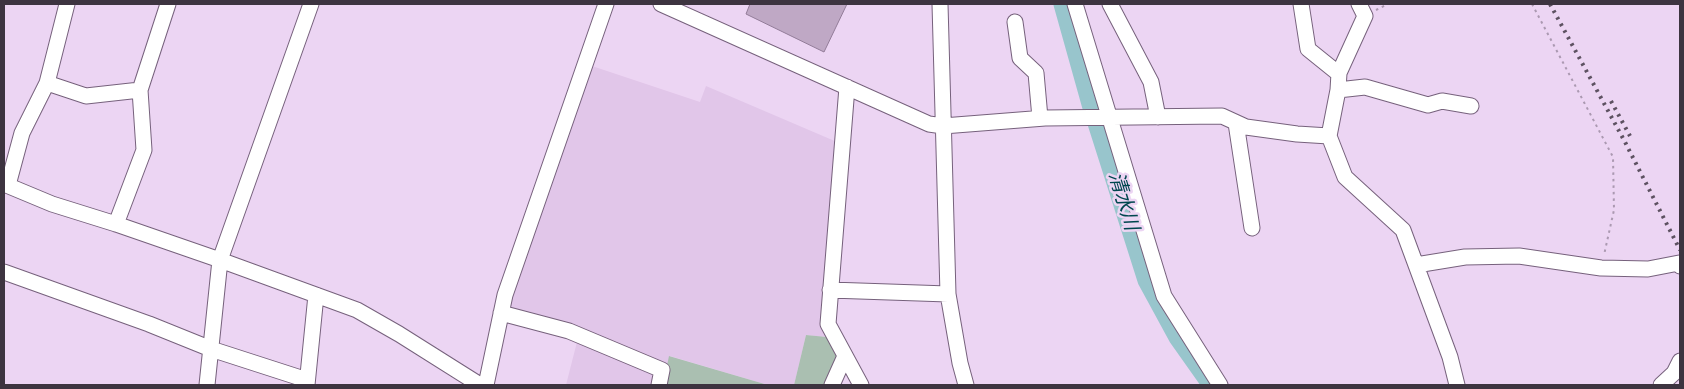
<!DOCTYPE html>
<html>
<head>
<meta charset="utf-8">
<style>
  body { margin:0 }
  #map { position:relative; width:1684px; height:389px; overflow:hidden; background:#ecd5f3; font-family:Commissioner,sans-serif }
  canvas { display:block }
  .frame { position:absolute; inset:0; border:5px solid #3d3440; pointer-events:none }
</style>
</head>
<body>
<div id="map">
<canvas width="1684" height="389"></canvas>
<div class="frame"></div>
</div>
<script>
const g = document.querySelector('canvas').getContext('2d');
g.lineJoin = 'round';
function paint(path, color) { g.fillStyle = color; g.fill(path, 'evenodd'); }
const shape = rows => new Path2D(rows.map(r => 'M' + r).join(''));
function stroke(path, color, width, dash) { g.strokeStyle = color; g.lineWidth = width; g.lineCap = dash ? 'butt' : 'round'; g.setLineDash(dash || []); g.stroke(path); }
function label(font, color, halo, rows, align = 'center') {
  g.font = font + ' Commissioner,"Noto Sans JP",sans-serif'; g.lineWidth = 5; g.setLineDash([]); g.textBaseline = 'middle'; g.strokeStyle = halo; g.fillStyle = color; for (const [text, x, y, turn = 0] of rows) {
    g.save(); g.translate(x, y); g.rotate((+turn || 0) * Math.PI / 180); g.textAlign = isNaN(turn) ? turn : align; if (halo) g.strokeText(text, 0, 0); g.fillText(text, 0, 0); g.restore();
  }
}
paint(shape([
  [592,66,700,102,706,86,837,142,827,337,806,335,794,385,768,385,670,356,667,367,508,311,513,291],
  [578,338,656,372,653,385,566,385]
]), '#e1c6e9');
paint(shape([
  [806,335,827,337,839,356,827,385,794,385],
  [669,356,768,385,663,385]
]), '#aabfb1');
stroke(shape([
  [1064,4,1092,104,1148,280,1179,337,1213,385]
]), '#98c5cc', 21);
const building = shape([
  [750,4,847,4,824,52,746,14,750,4]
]);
paint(building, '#bfa8c5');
stroke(building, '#927c98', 1);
const minor = shape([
  [661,4,929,124,943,126,1045,118,1222,116,1246,127,1297,134,1329,136],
  [940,4,948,294,960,363,966,385],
  [1075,4,1164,296,1220,385],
  [1110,4,1151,82,1158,117],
  [1301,4,1308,49,1339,74],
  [1359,4,1365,16,1339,73,1338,90,1329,136,1345,177,1403,230,1450,357,1457,385],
  [1015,22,1020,58,1036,73,1040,118],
  [47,83,86,96,140,90],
  [847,87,828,324,861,385],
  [1338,90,1365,87,1428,105,1442,101,1471,106],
  [1236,123,1252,228],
  [4,184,52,204,116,224,220,260,357,310,399,334,480,385],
  [8,185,22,133,47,83,67,4],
  [116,224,144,150,140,90,168,4],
  [1416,265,1465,257,1519,256,1601,268,1648,269,1679,263,1680,266],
  [4,272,149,324,211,349,307,380],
  [830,290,948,294],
  [501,313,569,331,662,370,659,385],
  [207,385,220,260,311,4],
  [307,385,316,295],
  [486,385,505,295,606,4],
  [832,385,845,356],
  [1661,385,1674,373,1680,361]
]);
stroke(minor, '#76617c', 17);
stroke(shape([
  [1532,4,1613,157,1614,210,1604,255],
  [1376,10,1388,4]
]), '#ab99b1', 2, [2.5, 4]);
stroke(minor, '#fff', 15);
stroke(shape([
  [1550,4,1625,142,1680,250],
  [1611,101,1630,136]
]), '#5d5161', 4, [2.5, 5]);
label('italic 20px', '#00474f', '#ecd5f3', [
  ["清水川",1124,201,73]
]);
</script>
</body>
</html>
